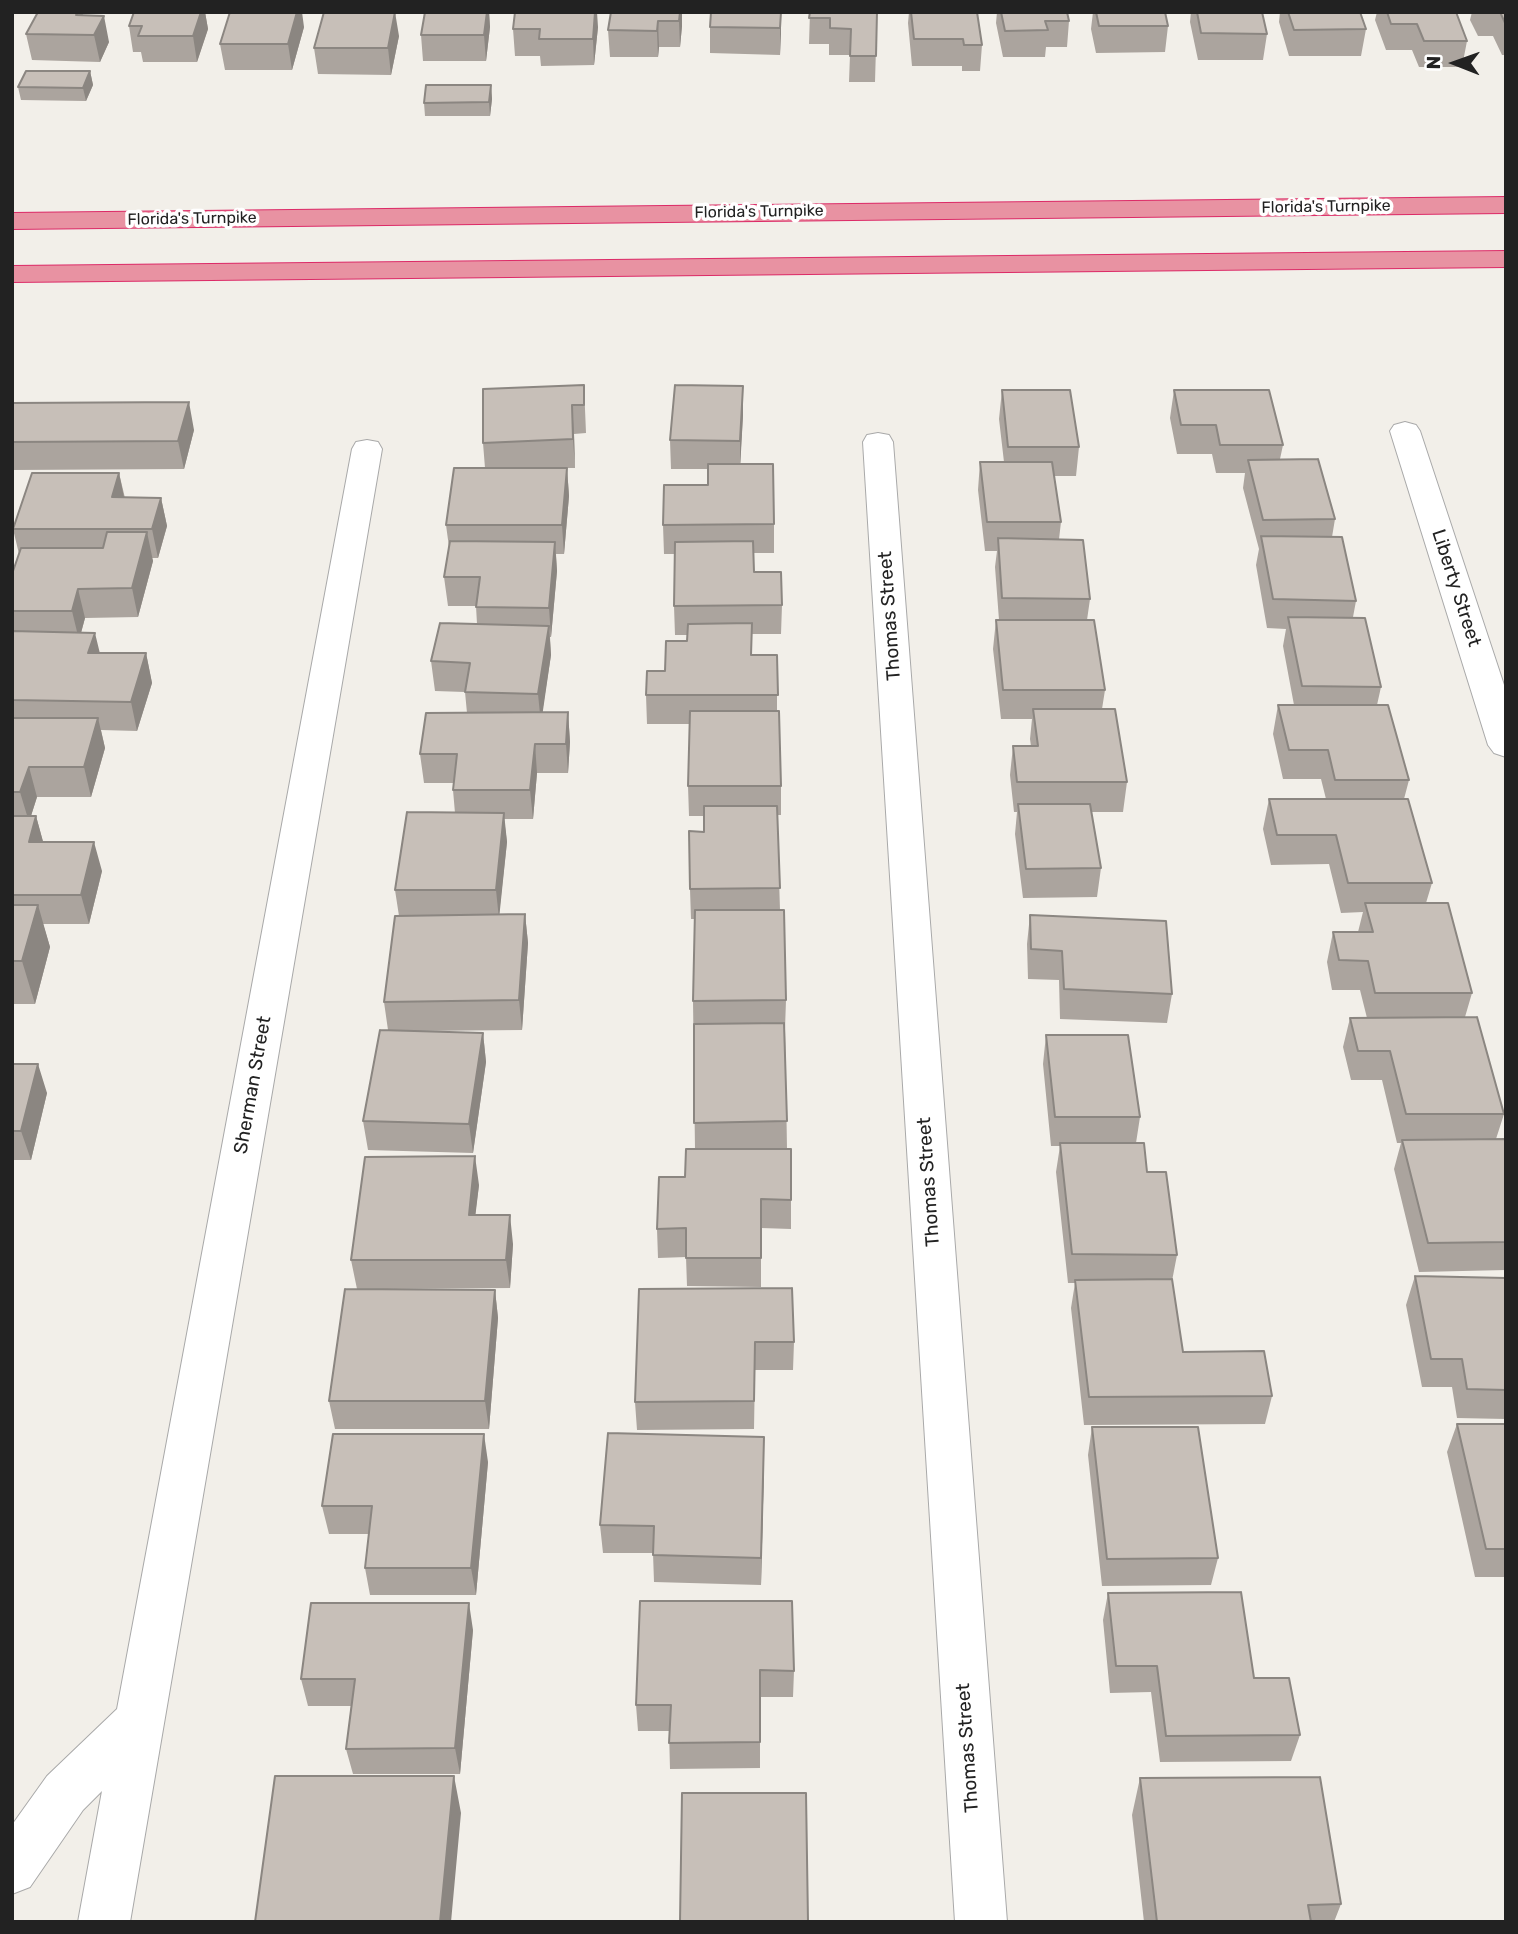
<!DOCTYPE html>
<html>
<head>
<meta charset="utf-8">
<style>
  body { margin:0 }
  #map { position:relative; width:1518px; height:1934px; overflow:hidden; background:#f2efe9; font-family:Rubik,sans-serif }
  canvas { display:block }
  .frame { position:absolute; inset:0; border:14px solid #222; pointer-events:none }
  .north { position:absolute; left:1420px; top:28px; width:70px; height:70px; -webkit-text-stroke:5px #fff; paint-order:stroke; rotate:271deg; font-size:19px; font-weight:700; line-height:28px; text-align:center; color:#222 }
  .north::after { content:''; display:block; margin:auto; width:24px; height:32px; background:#222; clip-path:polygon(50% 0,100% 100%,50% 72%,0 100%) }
</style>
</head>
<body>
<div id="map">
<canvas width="1518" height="1934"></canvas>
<div class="frame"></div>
<div class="north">N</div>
</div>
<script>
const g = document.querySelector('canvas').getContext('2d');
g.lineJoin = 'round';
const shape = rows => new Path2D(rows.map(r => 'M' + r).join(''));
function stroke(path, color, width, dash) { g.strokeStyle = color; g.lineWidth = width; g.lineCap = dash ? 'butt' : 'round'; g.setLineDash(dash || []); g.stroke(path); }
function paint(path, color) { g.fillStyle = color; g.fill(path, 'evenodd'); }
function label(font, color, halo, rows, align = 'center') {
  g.font = font + ' Rubik,sans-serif'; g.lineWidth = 7; g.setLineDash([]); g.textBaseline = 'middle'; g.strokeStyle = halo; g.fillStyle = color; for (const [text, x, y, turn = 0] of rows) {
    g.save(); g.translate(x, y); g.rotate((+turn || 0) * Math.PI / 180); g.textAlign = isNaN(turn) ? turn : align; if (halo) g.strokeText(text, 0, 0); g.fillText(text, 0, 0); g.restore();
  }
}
const street = shape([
  [1405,422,1416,425,1420,431,1506,691,1506,757,1494,753,1488,745,1390,431,1394,425,1405,422],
  [878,433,889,435,893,442,1007,1922,955,1922,863,442,867,435,878,433],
  [367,440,378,442,382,449,130,1922,78,1922,102,1791,83,1810,30,1887,12,1894,12,1825,47,1776,117,1709,352,449,356,442,367,440]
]);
const highway = shape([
  [1506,197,1506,213,12,229,12,213,1506,197],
  [1506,251,1506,267,12,282,12,266,1506,251]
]);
stroke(street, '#a9a9a9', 2);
stroke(highway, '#dc2a67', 2);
paint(street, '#fff');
paint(highway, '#e892a2');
paint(shape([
  [38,12,82,12,83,15,109,42,100,62,32,60,26,34],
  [134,12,205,12,208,29,197,62,143,62,141,52,133,52,129,26],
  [425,12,489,12,490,27,486,61,423,61,421,35],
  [611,12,682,12,682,26,680,47,659,47,658,57,610,57,608,30],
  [781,12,780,55,710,53,710,27],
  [810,12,877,12,875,82,849,82,850,55,829,55,829,44,809,44],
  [909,12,977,12,982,45,980,71,962,71,962,66,912,66,908,23],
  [997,12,1067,12,1069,21,1067,47,1046,47,1045,57,1003,57,996,23],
  [1093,12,1165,12,1168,26,1165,52,1096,53,1091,29],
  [1191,12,1262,12,1267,34,1263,60,1198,60,1190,22],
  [1280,12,1360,12,1366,29,1361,56,1289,56,1279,22],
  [1377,12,1456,12,1467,41,1462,67,1419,67,1412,50,1386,50,1375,20],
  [1472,12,1506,12,1506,55,1502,55,1493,36,1478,36,1470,20],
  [304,27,292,70,225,70,220,44],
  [598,27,594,65,541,66,540,56,515,56,513,29],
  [399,36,391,75,318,74,314,48],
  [90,71,93,85,86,101,21,100,18,87],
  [491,85,492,99,490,116,425,116,424,103],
  [584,385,586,433,574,434,575,468,567,468,569,496,564,554,556,554,557,571,551,637,550,637,551,655,542,713,568,712,570,742,568,773,537,773,533,819,504,819,507,842,499,914,525,914,528,943,522,1030,417,1031,483,1033,486,1062,473,1153,368,1150,363,1121,388,1030,384,1002,399,916,395,890,455,813,453,790,453,783,424,783,420,754,467,713,465,692,435,691,431,661,477,624,476,606,448,606,444,577,449,547,446,525,485,468,483,443],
  [743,386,743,415,740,464,774,524,774,553,754,553,754,572,782,605,781,634,752,634,752,655,777,655,777,711,781,786,781,815,777,815,780,910,786,1000,785,1029,787,1149,791,1200,791,1229,761,1228,761,1287,687,1286,686,1257,658,1258,657,1229,685,1177,695,1149,693,1001,695,919,691,919,690,889,704,832,704,816,689,816,688,786,690,724,647,724,646,695,687,641,687,635,675,635,674,606,675,554,664,554,663,525,708,485,708,469,671,469,670,440],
  [1002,390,1079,447,1076,476,1054,476,1061,522,1059,539,1090,599,1087,620,1105,690,1102,709,1127,782,1123,812,1091,812,1101,868,1097,897,1023,898,1015,834,1017,812,1014,812,1010,775,1013,746,1031,746,1030,739,1032,719,1001,719,993,649,996,620,999,620,995,567,997,551,985,551,978,490,980,462,1004,462,999,419],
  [1174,390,1283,445,1280,459,1335,519,1332,537,1356,601,1353,617,1381,687,1377,705,1409,780,1404,799,1432,883,1426,903,1472,993,1465,1017,1504,1114,1496,1139,1506,1139,1506,1270,1419,1272,1394,1169,1401,1143,1397,1143,1382,1080,1351,1080,1343,1047,1350,1018,1367,1018,1360,990,1332,990,1327,962,1333,932,1358,932,1363,912,1341,913,1329,864,1271,865,1263,829,1269,799,1326,799,1321,779,1283,779,1273,734,1278,705,1294,705,1283,646,1286,629,1267,628,1256,565,1259,549,1243,488,1245,473,1216,473,1212,454,1177,454,1170,418],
  [12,403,194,430,184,469,12,470],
  [119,473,125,498,161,498,167,526,158,558,152,558,153,561,138,617,85,618,81,633,100,653,146,653,152,683,137,731,101,730,105,748,91,797,37,797,31,816,36,816,43,842,102,871,89,924,43,924,50,947,35,1004,12,1004,12,574,19,554,13,529],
  [1030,915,1172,994,1167,1023,1060,1019,1059,980,1028,979,1027,944],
  [1046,1035,1140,1117,1136,1143,1147,1172,1177,1255,1172,1281,1183,1352,1272,1396,1265,1424,1084,1425,1071,1308,1075,1283,1068,1283,1056,1172,1060,1146,1051,1146,1043,1064],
  [12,1064,47,1093,31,1160,12,1160],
  [479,1185,475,1215,513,1244,510,1288,383,1289,495,1290,498,1318,489,1429,335,1429,329,1401,357,1289,351,1260],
  [1415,1276,1506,1278,1506,1419,1457,1418,1452,1387,1422,1387,1406,1305],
  [639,1289,794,1342,793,1370,755,1370,754,1429,637,1430,635,1402],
  [1457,1424,1506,1424,1506,1577,1475,1577,1447,1452],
  [1092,1427,1218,1558,1211,1585,1102,1586,1088,1455],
  [488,1462,476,1595,370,1595,365,1568,369,1534,329,1534,322,1506],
  [764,1465,761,1585,654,1582,653,1553,603,1553,600,1525],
  [1108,1593,1254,1678,1300,1735,1291,1761,1160,1762,1151,1692,1110,1693,1103,1620],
  [640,1601,794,1671,793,1697,760,1697,760,1768,670,1769,669,1731,638,1731,636,1705],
  [473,1630,460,1774,353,1774,346,1749,351,1706,308,1706,301,1679],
  [1140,1778,1341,1904,1334,1922,1144,1922,1132,1815]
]), '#aba49e');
paint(shape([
  [201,12,205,12,208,29,197,62,193,36],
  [297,12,302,12,304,27,292,70,288,44],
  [395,12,399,36,391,75,388,48],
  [487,12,489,12,490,27,486,61,484,35],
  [595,12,597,12,598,27,594,65,593,39],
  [680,12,682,12,682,26,680,47,679,21],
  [781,12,781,34,780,55,780,28],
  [104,16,109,42,100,62,94,35],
  [658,21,659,47,658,57,657,31],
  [90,71,93,85,86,101,83,88],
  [491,85,492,99,490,116,489,102],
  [743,386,743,415,740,470,740,441],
  [189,402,194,430,184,469,178,441],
  [572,405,574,434,575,468,573,439],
  [567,468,569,496,564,554,562,525],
  [119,473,125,502,112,497],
  [161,498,167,526,158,558,152,529],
  [147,532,153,561,138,617,132,588],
  [555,542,557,571,551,637,549,608],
  [78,589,85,618,79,640,72,611],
  [549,626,551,655,541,724,538,694],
  [95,633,102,662,88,653],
  [146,653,152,683,137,731,131,702],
  [568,712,570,742,568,773,566,744],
  [98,718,105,748,91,797,84,767],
  [535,744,537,773,533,819,530,790],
  [29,767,37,797,29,822,20,792],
  [504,813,507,842,499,919,496,890],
  [36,816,44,845,29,842],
  [94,842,102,871,89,924,81,895],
  [38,905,50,947,35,1004,22,961],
  [525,914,528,943,522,1030,519,1000],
  [483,1033,486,1062,473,1153,469,1124],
  [38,1064,47,1093,31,1160,21,1131],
  [475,1156,479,1185,472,1244,469,1215],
  [510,1215,513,1244,510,1288,506,1260],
  [495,1290,498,1318,489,1429,485,1401],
  [484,1434,488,1462,476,1595,471,1568],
  [764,1437,764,1465,761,1585,761,1558],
  [469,1603,473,1630,460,1774,455,1748],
  [454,1776,461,1813,451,1922,440,1922]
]), '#8b8681');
const building = shape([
  [38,12,78,12,76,15,104,16,94,35,26,34,38,12],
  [134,12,201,12,193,36,138,36,142,26,129,26,134,12],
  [230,12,297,12,288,44,220,44,230,12],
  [324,12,395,12,388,48,314,48,324,12],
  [425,12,487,12,484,35,421,35,425,12],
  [515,12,595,12,593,39,539,39,540,29,513,29,515,12],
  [611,12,680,12,679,21,658,21,657,31,608,30,611,12],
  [711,12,781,12,780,28,710,27,711,12],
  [810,12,877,12,876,56,850,56,851,29,830,28,830,18,809,18,810,12],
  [911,12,977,12,982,45,964,45,963,39,914,39,911,12],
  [1001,12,1067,12,1069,21,1045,21,1048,30,1005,31,1001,12],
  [1096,12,1165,12,1168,26,1099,26,1096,12],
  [1197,12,1262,12,1267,34,1201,33,1197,12],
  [1288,12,1360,12,1366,29,1294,30,1288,12],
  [1387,12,1456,12,1467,41,1424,41,1417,24,1391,24,1387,12],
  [1500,12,1506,12,1506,25,1500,12],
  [26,71,90,71,83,88,18,87,26,71],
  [426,85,491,85,489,102,424,103,426,85],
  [584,385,584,405,572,405,573,439,483,443,483,389,584,385],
  [675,385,743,386,740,441,670,440,675,385],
  [1002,390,1070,390,1079,447,1008,447,1002,390],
  [1174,390,1269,390,1283,445,1220,445,1216,425,1181,425,1174,390],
  [189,402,178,441,12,442,12,403,189,402],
  [1318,459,1335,519,1263,520,1248,460,1318,459],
  [980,462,1052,462,1061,522,987,522,980,462],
  [708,464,773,464,774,524,663,525,664,485,708,485,708,464],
  [454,468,567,468,562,525,446,525,454,468],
  [32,473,119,473,112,497,161,498,152,529,13,529,32,473],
  [107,532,147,532,132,588,78,589,72,611,12,611,12,574,21,548,103,548,107,532],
  [1261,536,1342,537,1356,601,1273,599,1261,536],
  [998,538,1083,540,1090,599,1002,598,998,538],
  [450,541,555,542,549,608,476,607,480,577,444,577,450,541],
  [753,541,754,572,781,572,782,605,674,606,675,542,753,541],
  [1288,617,1365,618,1381,687,1302,686,1288,617],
  [996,620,1094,620,1105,690,1003,690,996,620],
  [440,623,549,626,538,694,465,692,470,663,431,661,440,623],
  [752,623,751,655,777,655,778,695,646,695,647,671,665,671,666,641,687,641,688,624,752,623],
  [12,631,95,633,88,653,146,653,131,702,12,700,12,631],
  [1278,705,1388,705,1409,780,1335,780,1328,750,1289,750,1278,705],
  [1033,709,1115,709,1127,782,1017,782,1013,746,1038,746,1033,709],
  [690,711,779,711,781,786,688,786,690,711],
  [568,712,566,744,535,744,530,790,453,790,457,754,420,754,426,713,568,712],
  [12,718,98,718,84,767,29,767,20,792,12,792,12,718],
  [1269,799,1408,799,1432,883,1348,883,1336,835,1277,835,1269,799],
  [1018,804,1090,804,1101,868,1026,869,1018,804],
  [704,806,777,806,780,888,690,889,689,831,704,832,704,806],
  [407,812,504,813,496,890,395,890,407,812],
  [12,816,36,816,29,842,94,842,81,895,12,895,12,816],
  [1365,903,1448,903,1472,993,1375,993,1368,961,1339,960,1333,932,1373,932,1365,903],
  [12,905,38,905,22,961,12,961,12,905],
  [695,910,784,910,786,1000,693,1001,695,910],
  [525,914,519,1000,384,1002,395,916,525,914],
  [1030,915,1166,921,1172,994,1064,989,1062,951,1031,949,1030,915],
  [1477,1017,1504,1114,1406,1114,1390,1051,1358,1051,1350,1018,1477,1017],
  [784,1023,787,1121,694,1123,694,1024,784,1023],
  [380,1030,483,1033,469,1124,363,1121,380,1030],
  [1046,1035,1128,1035,1140,1117,1055,1117,1046,1035],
  [12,1064,38,1064,21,1131,12,1131,12,1064],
  [1506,1139,1506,1242,1428,1243,1402,1140,1506,1139],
  [1060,1143,1144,1143,1147,1172,1166,1172,1177,1255,1072,1254,1060,1143],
  [686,1149,791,1149,791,1200,761,1199,761,1258,686,1258,686,1228,657,1229,659,1177,685,1177,686,1149],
  [475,1156,469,1215,510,1215,506,1260,351,1260,365,1157,475,1156],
  [1415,1276,1506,1278,1506,1390,1467,1389,1462,1359,1431,1359,1415,1276],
  [1172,1279,1183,1352,1264,1351,1272,1396,1089,1397,1075,1280,1172,1279],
  [792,1288,794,1342,755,1342,754,1401,635,1402,639,1289,792,1288],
  [345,1289,495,1290,485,1401,329,1401,345,1289],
  [1457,1424,1506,1424,1506,1549,1486,1549,1457,1424],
  [1092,1427,1198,1427,1218,1558,1107,1559,1092,1427],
  [608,1433,764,1437,761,1558,653,1555,654,1526,600,1525,608,1433],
  [333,1434,484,1434,471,1568,365,1568,372,1506,322,1506,333,1434],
  [1241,1592,1254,1678,1289,1678,1300,1735,1166,1736,1157,1666,1116,1666,1108,1593,1241,1592],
  [640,1601,792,1601,794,1671,760,1670,760,1742,669,1743,671,1705,636,1705,640,1601],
  [311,1603,469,1603,455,1748,346,1749,355,1679,301,1679,311,1603],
  [275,1776,454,1776,440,1922,255,1922,275,1776],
  [1320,1777,1341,1904,1308,1905,1311,1922,1157,1922,1140,1778,1320,1777],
  [682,1793,806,1793,808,1922,680,1922,682,1793]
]);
paint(building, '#c7bfb8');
stroke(building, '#8b8681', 2);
label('16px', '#222', '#fff', [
  ["Florida's Turnpike",1326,207,-1],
  ["Florida's Turnpike",759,212,-1],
  ["Florida's Turnpike",192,219,-1]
]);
label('19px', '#222', '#fff', [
  ["Liberty Street",1456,588,72],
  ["Thomas Street",890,616,-94],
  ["Sherman Street",253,1085,-80],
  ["Thomas Street",929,1182,-94],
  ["Thomas Street",968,1748,-94]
]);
</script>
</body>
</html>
